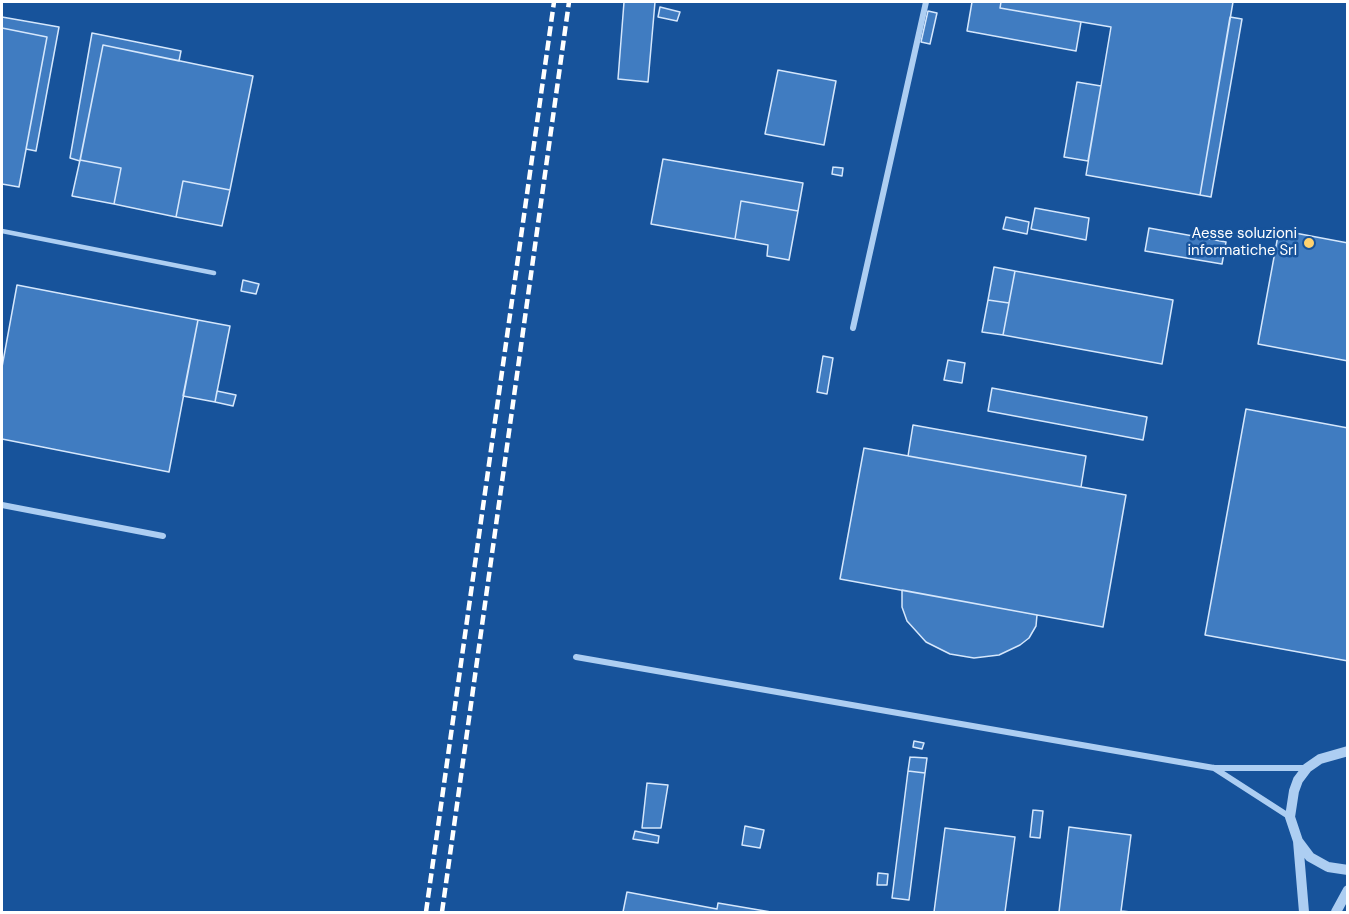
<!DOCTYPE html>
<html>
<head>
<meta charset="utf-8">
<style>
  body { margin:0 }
  #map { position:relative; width:1349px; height:914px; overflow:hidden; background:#17539b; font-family:"DM Sans",sans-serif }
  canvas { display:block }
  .frame { position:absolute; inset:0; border:3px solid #fff; pointer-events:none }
</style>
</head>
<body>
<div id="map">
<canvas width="1349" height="914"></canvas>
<div class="frame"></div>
</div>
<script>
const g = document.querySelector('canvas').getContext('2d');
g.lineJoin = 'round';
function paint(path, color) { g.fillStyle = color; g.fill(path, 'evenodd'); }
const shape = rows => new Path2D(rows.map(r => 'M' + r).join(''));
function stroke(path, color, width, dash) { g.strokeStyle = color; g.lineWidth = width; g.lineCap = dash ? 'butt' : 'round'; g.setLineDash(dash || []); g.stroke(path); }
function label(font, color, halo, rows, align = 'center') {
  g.font = font + ' "DM Sans",sans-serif'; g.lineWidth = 5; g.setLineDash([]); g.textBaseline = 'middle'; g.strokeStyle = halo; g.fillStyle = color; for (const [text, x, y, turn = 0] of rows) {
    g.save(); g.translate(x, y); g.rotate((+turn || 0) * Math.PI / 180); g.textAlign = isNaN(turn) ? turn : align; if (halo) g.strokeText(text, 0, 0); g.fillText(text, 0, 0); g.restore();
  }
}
const building = shape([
  [624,2,655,2,648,82,618,79,624,2],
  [972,2,1001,2,1000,8,1081,22,1076,51,967,31,972,2],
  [1001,2,1233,2,1200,195,1086,175,1111,27,1000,8,1001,2],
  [660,7,680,12,677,21,658,17,660,7],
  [928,11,937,13,930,44,921,42,928,11],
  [2,17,59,27,36,151,26,149,47,37,2,28,2,17],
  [1230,17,1242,19,1211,197,1200,195,1230,17],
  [2,28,47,37,19,187,2,184,2,28],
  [92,33,181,51,179,61,103,45,80,161,70,158,92,33],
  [103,45,253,76,230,190,183,181,176,217,114,204,121,168,80,160,103,45],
  [778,70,836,81,824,145,765,134,778,70],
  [1077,82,1101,86,1088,161,1064,157,1077,82],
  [663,159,803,183,798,211,741,201,735,239,651,224,663,159],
  [80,160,121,168,114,204,72,196,80,160],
  [833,167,843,168,842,176,832,174,833,167],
  [183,181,230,190,222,226,176,217,183,181],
  [741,201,798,211,789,260,767,256,768,245,735,239,741,201],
  [1035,208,1089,218,1086,240,1031,229,1035,208],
  [1006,217,1029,222,1027,234,1003,229,1006,217],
  [1149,228,1226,242,1222,264,1145,251,1149,228],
  [1279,230,1348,243,1348,361,1258,344,1279,230],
  [994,267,1015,271,1009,303,988,300,994,267],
  [1015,271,1173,300,1162,364,1003,335,1015,271],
  [243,280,259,284,256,294,241,291,243,280],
  [17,285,198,320,169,472,2,439,2,367,17,285],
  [988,300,1009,303,1003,335,982,332,988,300],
  [198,320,230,326,215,402,183,396,198,320],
  [823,356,833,358,827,394,817,392,823,356],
  [948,360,965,363,962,383,944,380,948,360],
  [992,388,1147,417,1143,440,988,411,992,388],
  [217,391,236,395,233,406,215,402,217,391],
  [1246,409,1348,428,1348,661,1205,635,1246,409],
  [913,425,1086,456,1081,487,908,456,913,425],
  [864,448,1126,495,1103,627,840,579,864,448],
  [902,590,1037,615,1036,626,1029,638,1020,645,999,655,974,658,950,654,926,642,907,621,902,607,902,590],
  [914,741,924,743,922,749,913,747,914,741],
  [910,757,927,758,925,773,908,771,910,757],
  [908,771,925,773,909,900,892,898,908,771],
  [647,783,668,785,661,828,642,828,647,783],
  [1033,810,1043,811,1040,838,1030,837,1033,810],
  [745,826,764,830,760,848,742,845,745,826],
  [1069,827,1131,835,1121,911,1131,912,1059,912,1069,827],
  [945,828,1015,837,1005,912,934,912,945,828],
  [635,831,659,836,658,843,633,839,635,831],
  [878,873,888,874,887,885,877,885,878,873],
  [627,892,717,909,718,903,771,912,623,912,627,892]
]);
paint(building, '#407cc1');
stroke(building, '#d5e7fc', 1.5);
stroke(shape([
  [2,231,214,273]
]), '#adcef2', 4.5);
stroke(shape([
  [853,328,926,2],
  [2,505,163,536],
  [576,657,1214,768,1307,768],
  [1214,768,1290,817]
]), '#adcef2', 6);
stroke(shape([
  [1348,751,1320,759,1307,768,1298,780,1294,791,1290,817,1298,841,1310,857,1328,867,1348,870],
  [1298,841,1304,912],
  [1336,912,1348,890]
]), '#adcef2', 10);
stroke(shape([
  [426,912,554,2],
  [442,912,569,2]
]), '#fff', 4.5, [10, 4.5]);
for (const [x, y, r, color] of [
  [1309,243,6,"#ffd26e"]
]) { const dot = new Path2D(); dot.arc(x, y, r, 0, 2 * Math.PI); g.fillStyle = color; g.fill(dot); stroke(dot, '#17539b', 2); }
label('15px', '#fff', '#17539b', [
  ["Aesse soluzioni",1297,234],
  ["informatiche Srl",1297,251]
], 'right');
</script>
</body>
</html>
